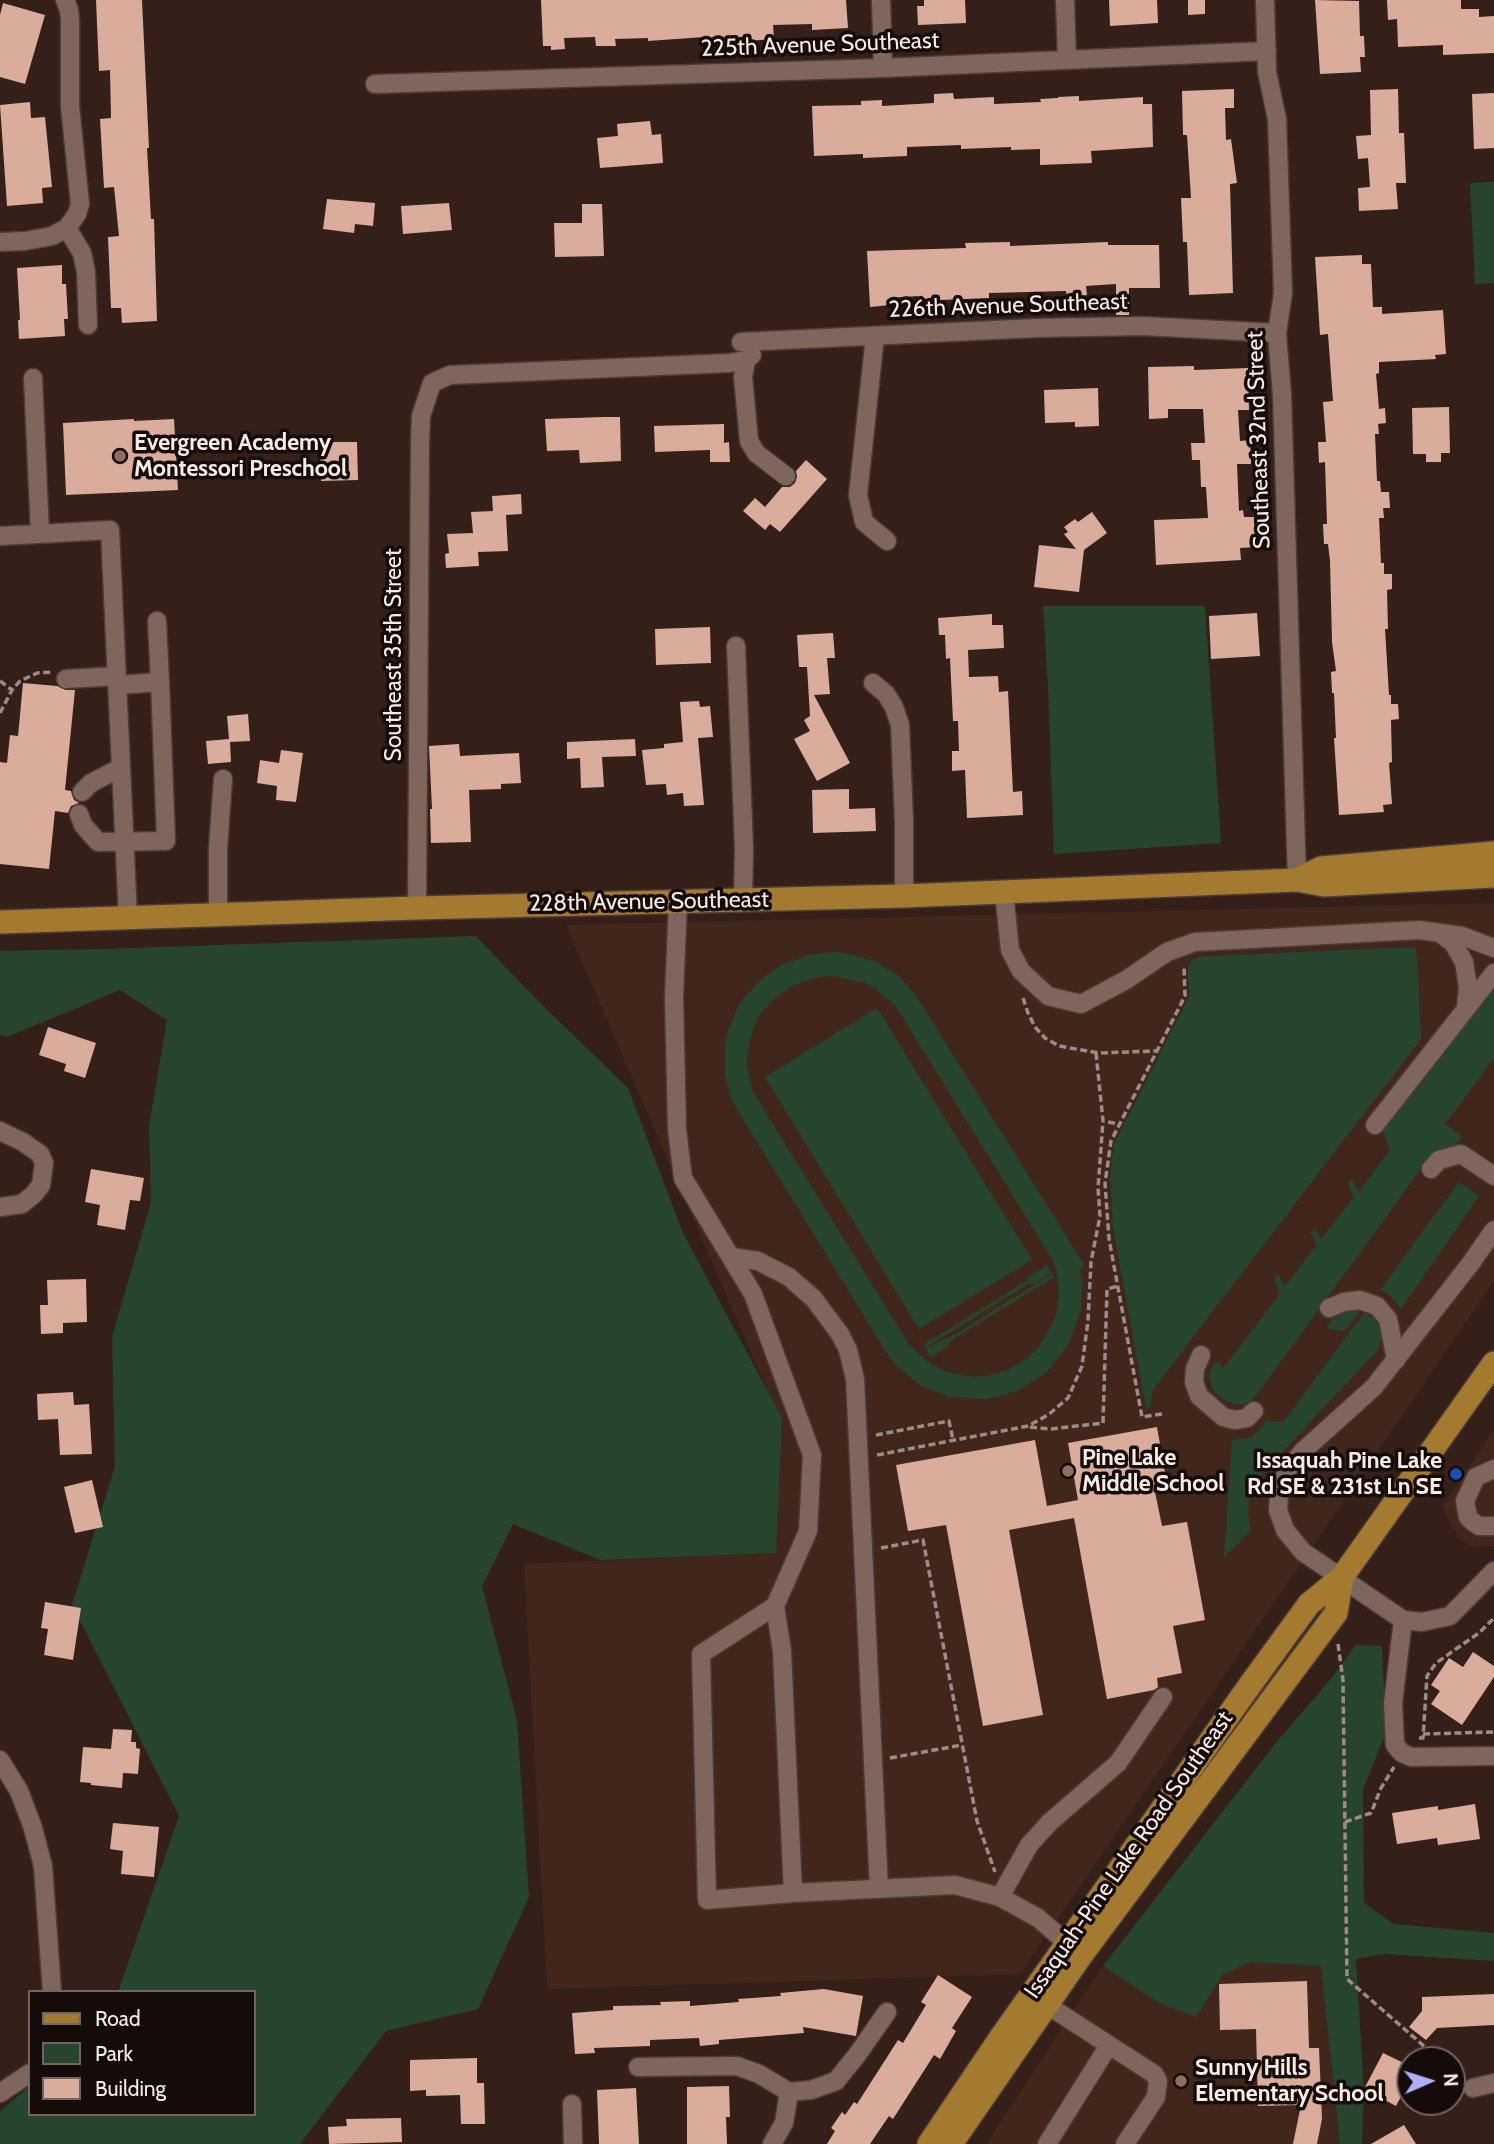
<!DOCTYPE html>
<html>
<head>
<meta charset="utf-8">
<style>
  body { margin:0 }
  #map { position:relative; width:1494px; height:2144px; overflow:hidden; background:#342018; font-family:Cabin,sans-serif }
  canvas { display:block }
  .legend { position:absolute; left:28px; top:1990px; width:228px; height:126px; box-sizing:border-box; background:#150c09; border:2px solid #716561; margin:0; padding:9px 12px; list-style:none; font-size:21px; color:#faebe6 }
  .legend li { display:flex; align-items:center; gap:14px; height:35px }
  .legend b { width:35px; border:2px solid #716561 }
  .north { position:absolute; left:1396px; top:2046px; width:70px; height:70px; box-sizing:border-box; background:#150c09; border:2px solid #716561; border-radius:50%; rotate:87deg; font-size:19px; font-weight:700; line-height:28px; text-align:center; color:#faebe6 }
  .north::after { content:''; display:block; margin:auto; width:24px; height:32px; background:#afaefa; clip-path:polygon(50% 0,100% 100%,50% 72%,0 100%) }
</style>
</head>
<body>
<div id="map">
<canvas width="1494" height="2144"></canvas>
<ul class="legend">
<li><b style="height:9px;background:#a47a31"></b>Road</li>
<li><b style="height:19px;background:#27442f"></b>Park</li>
<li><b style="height:19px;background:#daac9c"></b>Building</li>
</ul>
<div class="north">N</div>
</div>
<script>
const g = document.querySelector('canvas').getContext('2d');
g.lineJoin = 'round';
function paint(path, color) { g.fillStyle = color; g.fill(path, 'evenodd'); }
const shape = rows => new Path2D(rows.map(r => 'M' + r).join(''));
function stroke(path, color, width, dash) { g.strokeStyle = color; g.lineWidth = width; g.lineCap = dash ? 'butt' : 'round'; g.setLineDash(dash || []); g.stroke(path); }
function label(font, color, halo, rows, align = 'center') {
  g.font = font + ' Cabin,sans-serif'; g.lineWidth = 7; g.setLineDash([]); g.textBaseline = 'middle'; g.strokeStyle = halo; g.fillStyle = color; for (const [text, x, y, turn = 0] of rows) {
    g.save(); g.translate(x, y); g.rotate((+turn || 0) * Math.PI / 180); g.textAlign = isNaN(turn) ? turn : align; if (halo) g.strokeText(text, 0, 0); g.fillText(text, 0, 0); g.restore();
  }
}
paint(shape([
  [1494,903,1494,1281,1020,1974,547,1989,524,1564,776,1553,767,1389,566,925],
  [1494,1430,1494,1546,1471,1547,1458,1537,1442,1507],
  [1250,1962,1321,1966,1340,2144,986,2144,1103,1966,1157,2002]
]), '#41261c');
paint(shape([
  [1494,182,1494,283,1475,284,1470,183],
  [1043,606,1205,606,1221,843,1054,854,1048,686],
  [476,936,534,997,628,1088,683,1233,782,1418,776,1553,600,1560,513,1524,482,1586,517,1721,529,1897,478,2009,386,2031,300,2144,0,2144,0,2111,30,2086,30,2114,254,2114,254,1992,118,1992,179,1816,72,1605,115,1466,112,1337,151,1202,149,1126,167,1020,120,990,7,1037,0,1035,0,951,103,949],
  [1413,947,1416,950,1417,957,1421,1039,1152,1391,1151,1407,1146,1408,1113,1228,1110,1176,1114,1144,1190,995,1187,969,1191,962,1193,959,1206,956],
  [833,952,849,954,876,962,899,976,915,994,1085,1266,1080,1269,1082,1282,1081,1310,1069,1344,1047,1372,1018,1391,988,1399,949,1397,920,1385,897,1366,886,1352,732,1101,725,1077,725,1045,728,1031,740,1003,760,980,781,965,808,955],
  [832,976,865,983,876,989,895,1005,1052,1259,1056,1269,1059,1294,1057,1311,1052,1325,1038,1348,1028,1358,1007,1370,993,1375,976,1377,961,1375,945,1371,932,1365,910,1346,753,1092,747,1067,747,1055,753,1029,761,1013,776,997,796,984,818,977],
  [1494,986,1494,1058,1445,1124,1462,1136,1453,1148,1431,1157,1424,1165,1258,1393,1250,1402,1241,1405,1233,1404,1224,1400,1212,1389,1209,1375,1212,1367,1215,1363,1219,1363,1223,1368,1280,1294,1274,1280,1278,1274,1284,1287,1317,1245,1311,1233,1315,1227,1321,1239,1354,1197,1348,1184,1352,1179,1359,1192,1390,1150,1383,1131],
  [877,1008,1032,1260,919,1329,765,1077],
  [1459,1182,1479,1196,1401,1309,1390,1295,1380,1290],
  [1047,1265,1052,1273,1032,1285,1030,1283,925,1348,923,1345,1028,1280,1027,1278],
  [1052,1274,1054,1277,949,1342,950,1345,930,1357,926,1349,945,1338,947,1339],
  [1362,1306,1361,1310,1345,1331,1328,1329,1327,1326,1336,1314,1347,1307],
  [1364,1313,1374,1318,1379,1325,1382,1335,1378,1350,1257,1479,1252,1490,1248,1507,1250,1531,1224,1558,1232,1440,1242,1439,1252,1436,1261,1429,1266,1421,1283,1422],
  [1356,1645,1382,1646,1386,1733,1363,1789,1364,1903,1394,1924,1494,1933,1494,1961,1384,1954,1356,1959,1364,2094,1362,2144,1340,2144,1321,1966,1250,1962,1222,1976,1196,2017,1157,2002,1103,1966,1275,1744,1330,1680]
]), '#27442f');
paint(shape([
  [96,0,142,0,149,148,147,148,151,219,154,219,157,321,122,323,121,308,111,308,108,237,119,236,114,187,104,188,100,119,111,118,110,70,99,71],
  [541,0,846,0,848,28,812,30,812,24,773,25,774,39,705,44,704,37,648,41,648,38,615,39,616,46,596,46,595,37,564,38,565,49,551,50,551,46,543,46],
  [924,0,965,0,966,23,918,25,917,6,924,6],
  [1109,0,1157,0,1158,23,1110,26],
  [1188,0,1205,0,1205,14,1188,15],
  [1315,0,1359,1,1360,36,1364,36,1365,57,1360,57,1361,72,1320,74],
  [1387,0,1461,0,1461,9,1479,9,1479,17,1494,16,1494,53,1443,55,1443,45,1398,47,1397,19,1388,20],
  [3,3,45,15,25,84,0,77,0,15],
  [1234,89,1234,108,1225,108,1226,140,1231,139,1237,183,1230,184,1233,293,1189,295,1187,242,1183,242,1181,198,1191,198,1187,135,1183,135,1182,91],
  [1398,89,1399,133,1404,133,1406,183,1396,183,1398,209,1359,211,1358,188,1370,187,1368,158,1358,159,1356,136,1371,135,1370,90],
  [953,93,954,99,994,97,994,104,1041,102,1040,99,1058,98,1058,97,1079,96,1079,101,1143,97,1143,104,1152,104,1153,147,1091,151,1092,163,1040,165,1040,149,1011,150,1011,147,961,149,961,145,907,147,907,156,863,158,863,154,814,156,812,106,861,105,861,101,882,100,882,106,934,103,934,94],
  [1494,93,1494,148,1474,149,1472,94],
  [30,102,31,118,45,117,52,187,42,188,43,203,7,206,0,105],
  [650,121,652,135,661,134,663,163,600,168,597,138,618,136,617,124],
  [327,199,375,203,373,226,355,224,354,233,323,229],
  [449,203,452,230,403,234,401,206],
  [582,204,602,204,604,256,555,257,554,223,582,223],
  [1010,242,1010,246,1108,242,1108,245,1159,245,1160,288,1129,288,1129,315,1116,315,1116,284,1086,286,1087,295,1067,297,1066,291,989,293,989,298,918,301,918,296,889,298,890,305,870,307,867,251,966,248,965,243],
  [1362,255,1362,264,1371,264,1373,307,1382,307,1382,314,1443,310,1446,354,1435,355,1436,359,1379,362,1379,373,1376,374,1379,409,1385,408,1386,423,1378,424,1379,434,1375,434,1377,481,1380,481,1381,492,1389,492,1390,508,1383,508,1384,518,1379,518,1381,563,1384,563,1384,574,1392,574,1392,589,1387,590,1388,629,1385,629,1389,695,1391,695,1391,704,1398,704,1399,719,1391,720,1392,762,1389,763,1392,804,1383,805,1384,812,1339,815,1334,738,1336,738,1334,693,1332,693,1331,672,1336,671,1332,642,1330,561,1328,544,1324,544,1323,524,1327,524,1325,462,1319,463,1318,442,1326,442,1323,402,1333,401,1328,334,1320,335,1315,257],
  [62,265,62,284,66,284,68,319,64,319,65,336,19,339,18,320,20,320,17,268],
  [1194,366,1194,370,1248,368,1249,410,1238,410,1240,441,1250,440,1251,464,1237,464,1239,511,1243,510,1244,517,1254,517,1256,547,1240,548,1241,560,1156,565,1154,520,1208,518,1206,487,1201,487,1200,460,1192,460,1191,443,1205,443,1203,409,1168,409,1168,418,1149,419,1148,367],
  [1098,388,1099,426,1075,427,1075,422,1045,423,1044,390],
  [1449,407,1450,453,1441,453,1441,462,1426,462,1426,454,1413,454,1412,408],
  [603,417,620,417,621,461,580,463,579,450,547,451,545,419],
  [134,419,134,421,174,419,178,490,66,495,63,423],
  [724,424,724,443,729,442,730,462,710,462,710,450,655,452,654,426],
  [320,442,357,442,358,480,321,481],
  [806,460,827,479,780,532,770,524,765,530,743,511,755,498,765,507,782,487,790,487,795,483,797,477,796,471],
  [521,494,522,514,506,515,508,551,478,552,479,566,446,568,445,554,449,553,447,534,473,533,471,512,493,511,492,496],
  [1092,512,1107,533,1084,550,1079,592,1034,587,1039,545,1076,549,1064,534,1068,532,1064,527,1075,519,1078,522],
  [1257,613,1260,656,1211,659,1209,616],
  [992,614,992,625,1003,625,1004,648,968,650,969,677,998,676,999,692,1008,691,1013,792,1022,791,1023,815,967,818,965,770,952,771,952,751,959,751,958,721,953,721,950,658,946,659,945,635,939,635,938,618],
  [710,627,711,663,656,665,655,629],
  [833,633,835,658,827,658,830,694,814,695,850,763,817,781,794,739,810,731,804,720,810,716,807,667,799,667,797,635],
  [23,683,57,686,66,690,75,690,65,790,71,791,74,800,79,803,71,806,68,813,55,811,49,869,0,864,0,762,7,763,10,735,18,736],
  [699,701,700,707,710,706,713,737,698,738,704,805,684,806,683,793,667,795,666,784,646,785,642,750,664,748,664,744,683,742,680,702],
  [248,714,250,741,230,742,231,762,208,764,206,741,229,739,227,716],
  [635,739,636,756,602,757,604,787,581,788,580,758,567,759,567,742],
  [459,744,460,756,519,753,521,783,501,784,501,789,469,790,471,842,431,843,430,809,432,809,429,746],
  [281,750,303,753,296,802,276,800,277,786,257,783,260,760,279,763],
  [849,789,849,809,875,808,876,831,813,833,812,790],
  [48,1027,96,1043,85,1078,64,1071,66,1064,39,1055],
  [91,1169,144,1178,140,1201,130,1200,125,1230,97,1225,100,1205,85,1202],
  [86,1279,87,1322,63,1323,63,1333,41,1334,40,1305,48,1305,47,1280],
  [73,1392,74,1405,89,1404,92,1454,60,1455,58,1419,38,1420,37,1394],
  [1157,1427,1167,1484,1154,1487,1162,1526,1187,1522,1205,1620,1173,1626,1182,1673,1157,1678,1158,1687,1154,1690,1107,1699,1074,1518,1009,1530,1043,1715,983,1726,946,1525,908,1531,896,1465,1035,1440,1047,1506,1078,1500,1068,1443],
  [92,1480,103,1527,75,1533,64,1487],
  [45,1602,81,1608,73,1660,44,1655,48,1629,41,1628],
  [1473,1652,1494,1666,1494,1677,1462,1725,1431,1704,1440,1691,1431,1685,1449,1658,1463,1667],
  [113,1729,132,1730,131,1742,136,1742,136,1748,140,1749,138,1774,123,1773,122,1788,91,1785,91,1783,80,1782,83,1747,111,1749],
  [1475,1804,1480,1839,1438,1845,1437,1838,1397,1844,1392,1813,1438,1806,1438,1810],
  [113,1823,159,1827,154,1877,121,1874,123,1851,110,1849],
  [938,1975,972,1997,952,2028,956,2031,940,2059,934,2055,893,2119,889,2116,870,2144,827,2144,835,2131,831,2128,842,2112,845,2115,854,2102,857,2104,898,2040,903,2043,926,2005,921,2002],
  [1307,1981,1309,2048,1319,2048,1322,2119,1317,2144,1293,2144,1301,2105,1258,2106,1256,2029,1220,2030,1219,1984],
  [824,1989,863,1996,856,2036,803,2027,804,2033,719,2040,719,2044,700,2046,699,2038,650,2040,650,2046,594,2048,595,2053,575,2054,572,2013,613,2010,613,2006,661,2005,660,2002,690,2001,690,2006,739,2002,738,1999,781,1996,780,1993],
  [1494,1994,1494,2025,1437,2028,1426,2040,1409,2027,1422,2011,1422,1997],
  [1383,2053,1410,2066,1410,2079,1396,2106,1364,2089],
  [477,2058,477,2083,484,2083,485,2124,461,2124,460,2095,426,2096,426,2090,410,2091,410,2060],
  [729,2086,730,2117,726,2117,727,2144,687,2144,687,2087],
  [636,2088,639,2144,599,2144,597,2090],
  [401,2118,402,2142,329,2144,328,2127,347,2126,346,2119],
  [1404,2125,1416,2144,1371,2144]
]), '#daac9c');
const minor = shape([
  [881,0,883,68],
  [1065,0,1067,60],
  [1265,0,1267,72,1277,119,1283,293,1277,333,1282,395,1297,880],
  [375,84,883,68,1267,51],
  [67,228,82,253,86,272,88,325],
  [0,242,25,241,52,236,67,228,77,214,80,204,70,106,70,19,69,10,65,0],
  [875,336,858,495,864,522,887,541],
  [741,342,1037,328,1143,326,1277,333],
  [752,355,746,360,743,377,749,441,756,453,786,476],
  [33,378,40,534],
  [0,536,110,530,128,918],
  [736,646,744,848,743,900],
  [66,679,117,676],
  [873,683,886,694,894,707,900,725,904,821,904,896],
  [118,685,160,682,157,621],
  [82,792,91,783,120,768],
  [79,814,83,825,98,842,166,841,160,682],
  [1004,892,1010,950,1021,971,1048,996,1081,1004,1126,980,1167,952,1195,942,1419,930,1462,936,1494,948],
  [678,901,674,997,677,1129,683,1178,753,1294,812,1455,808,1531,775,1606,782,1651,793,1893,955,1885,1000,1897,1038,1918,1067,1943],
  [417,908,420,442,421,416,432,383,450,375,729,363,746,360],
  [218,915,218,848,223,779],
  [1440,933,1453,943,1464,962,1468,987,1466,1007],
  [1375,1125,1494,973],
  [0,1131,23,1142,40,1154,44,1163,41,1185,34,1194,22,1204,0,1207],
  [1431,1169,1439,1160,1461,1154,1494,1176],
  [1494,1230,1471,1263,1374,1387,1303,1451,1287,1470,1279,1493,1278,1510,1285,1530,1303,1552,1403,1620,1422,1622,1450,1616,1494,1571],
  [731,1257,758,1261,789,1277,814,1299,840,1334,848,1350,855,1379,879,1889],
  [1329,1308,1344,1302,1360,1300,1377,1306,1388,1319,1396,1360],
  [1201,1355,1195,1369,1194,1382,1199,1396,1223,1417,1235,1420,1247,1418,1254,1411],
  [1494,1469,1476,1477,1465,1501,1468,1517,1473,1522,1479,1526,1494,1526],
  [775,1606,701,1654,707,1900,793,1893],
  [1403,1620,1393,1703,1395,1745,1402,1753,1411,1757,1494,1756],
  [0,1760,19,1791,33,1828,43,1866,52,1992],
  [1000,1897,1029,1845,1050,1822,1118,1763,1163,1697],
  [1035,2006,1040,2004,1047,2005,1154,2074,1158,2081,1156,2097,1125,2144],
  [638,2067,737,2066,759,2074,789,2092,811,2090,836,2081,857,2055,887,2012],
  [1473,2088,1494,2083],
  [0,2093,30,2073],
  [572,2104,573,2144],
  [772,2144,784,2123,789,2092],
  [1047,2144,1109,2045]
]);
const major = shape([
  [1297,880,1321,868,1494,853],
  [0,922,417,908,904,896,1297,880,1324,885,1494,876],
  [929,2144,999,2040,1250,1685,1309,1604,1342,1577,1494,1363],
  [951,2144,1080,1957,1336,1613,1342,1577]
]);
stroke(minor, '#4c3b36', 21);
stroke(major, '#4c3b36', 26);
stroke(shape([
  [0,681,12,690],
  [0,713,12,690,20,681,37,673,53,672],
  [1023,998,1028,1013,1035,1027,1045,1038,1059,1046,1099,1053,1156,1051],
  [1096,1053,1103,1121,1119,1124],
  [1162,1414,1142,1417,1109,1239,1105,1183,1111,1141,1185,996,1184,965],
  [1030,1427,1051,1429,1103,1423,1107,1289,1118,1286],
  [876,1435,949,1421,953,1440],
  [877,1455,1028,1426,1048,1415,1068,1398,1082,1366,1088,1321,1091,1262,1100,1216,1098,1188,1103,1121],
  [881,1548,923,1540,977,1821,995,1872],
  [1338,1644,1343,1680,1347,1979,1440,2060],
  [1423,1734,1494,1732],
  [1419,1738,1423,1738,1427,1676,1436,1663,1479,1633,1494,1618],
  [890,1758,962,1745],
  [1345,1822,1371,1813,1381,1788,1394,1767],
  [1452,2070,1461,2078]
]), '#9d8b85', 3.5, [7, 3.5]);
stroke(minor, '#7f665d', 18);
stroke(major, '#a47a31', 23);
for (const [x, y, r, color] of [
  [120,456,7,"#8d6e63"],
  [1068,1471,7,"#8d6e63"],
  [1456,1474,7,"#1a4fb4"],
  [1181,2081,7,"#8d6e63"]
]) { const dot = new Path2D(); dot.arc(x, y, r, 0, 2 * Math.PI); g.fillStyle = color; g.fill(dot); stroke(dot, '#150c09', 2.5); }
label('23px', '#faebe6', '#150c09', [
  ["225th Avenue Southeast",820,45,-2],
  ["226th Avenue Southeast",1008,306,-2],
  ["Southeast 32nd Street",1259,440,-92],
  ["Southeast 35th Street",394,655,-90],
  ["228th Avenue Southeast",649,902,-1],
  ["Issaquah-Pine Lake Road Southeast",1129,1855,-55]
]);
label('bold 23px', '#faebe6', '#150c09', [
  ["Evergreen Academy",134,443],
  ["Montessori Preschool",134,469],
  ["Pine Lake",1082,1458],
  ["Middle School",1082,1484],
  ["Issaquah Pine Lake",1442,1461,"right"],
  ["Rd SE & 231st Ln SE",1442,1487,"right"],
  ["Sunny Hills",1195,2068],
  ["Elementary School",1195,2094]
], 'left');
</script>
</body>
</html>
